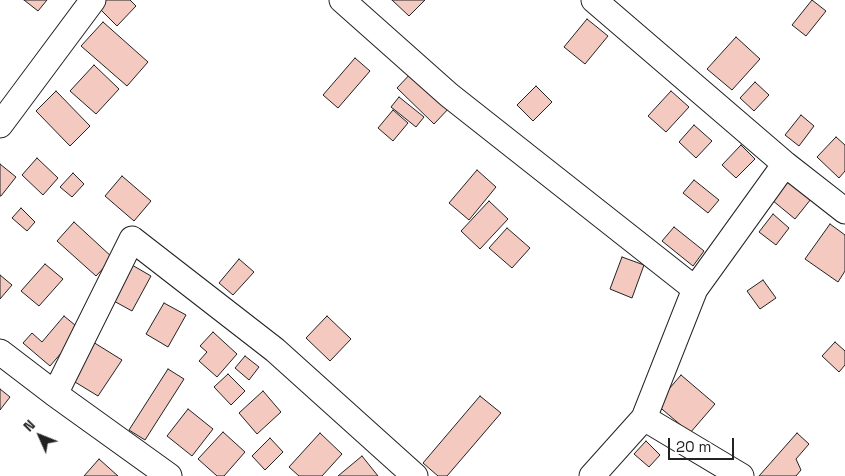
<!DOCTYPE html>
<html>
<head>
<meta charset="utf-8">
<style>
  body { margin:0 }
  #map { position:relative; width:845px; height:476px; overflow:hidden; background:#fff; font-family:"Space Grotesk",sans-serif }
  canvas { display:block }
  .north { position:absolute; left:15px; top:411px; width:50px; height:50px; -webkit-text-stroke:4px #fff; paint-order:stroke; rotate:314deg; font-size:14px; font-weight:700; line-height:20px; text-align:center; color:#222 }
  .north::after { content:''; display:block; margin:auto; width:18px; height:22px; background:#222; clip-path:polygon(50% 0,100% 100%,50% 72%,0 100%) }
  .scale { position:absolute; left:668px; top:438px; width:66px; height:22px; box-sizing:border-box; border:2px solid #222; border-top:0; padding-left:6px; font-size:15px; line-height:18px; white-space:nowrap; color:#222; -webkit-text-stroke:4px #fff; paint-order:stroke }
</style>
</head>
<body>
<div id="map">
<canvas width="845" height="476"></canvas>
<div class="north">N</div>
<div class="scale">20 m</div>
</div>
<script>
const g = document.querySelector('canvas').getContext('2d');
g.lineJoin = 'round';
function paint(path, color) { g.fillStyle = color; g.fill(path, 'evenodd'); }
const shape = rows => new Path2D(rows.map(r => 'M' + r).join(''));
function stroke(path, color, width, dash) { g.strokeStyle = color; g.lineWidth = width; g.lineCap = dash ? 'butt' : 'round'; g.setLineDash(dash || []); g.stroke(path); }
const building = shape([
  [24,0,47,0,38,11,24,0],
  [102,0,130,0,136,6,117,26,97,6,102,0],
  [392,0,425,0,409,16,392,0],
  [812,0,826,11,806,36,792,25,812,0],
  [587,19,608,36,585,64,564,47,587,19],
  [103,22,148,62,127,86,81,46,103,22],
  [736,37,760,59,732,90,707,69,736,37],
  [355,58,370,71,338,108,323,95,355,58],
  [94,65,119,89,96,114,70,91,94,65],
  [414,70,451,106,434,124,397,88,414,70],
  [755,82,769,95,754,111,740,98,755,82],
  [536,86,552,102,533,121,517,105,536,86],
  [56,91,90,126,70,146,36,111,56,91],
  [671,91,689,107,666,132,648,116,671,91],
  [399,97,424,117,416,127,391,107,399,97],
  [393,110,408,123,393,141,378,128,393,110],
  [801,115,814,126,799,146,785,135,801,115],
  [694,125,712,141,696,158,679,142,694,125],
  [836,137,845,145,845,171,839,178,817,157,836,137],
  [741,145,755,159,736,178,722,165,741,145],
  [37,158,58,178,43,195,22,175,37,158],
  [0,164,16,177,1,196,0,196,0,164],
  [477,170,496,187,469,220,449,203,477,170],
  [73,173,84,184,72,197,60,187,73,173],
  [122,176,151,201,134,221,105,196,122,176],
  [694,180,719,200,708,213,683,193,694,180],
  [788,180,811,199,795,219,772,200,788,180],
  [489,201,508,219,480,249,461,231,489,201],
  [21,208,35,222,27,231,12,218,21,208],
  [773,214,789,228,776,245,759,232,773,214],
  [74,222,113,258,96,276,57,241,74,222],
  [830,224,845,235,845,271,838,282,805,259,830,224],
  [674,227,704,251,693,266,662,241,674,227],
  [507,228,530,248,512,268,489,248,507,228],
  [622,257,644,265,632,298,610,289,622,257],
  [239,259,254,272,233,295,219,283,239,259],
  [45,264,63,279,39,306,21,291,45,264],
  [132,265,151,276,132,311,112,300,132,265],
  [0,275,12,285,0,299,0,275],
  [763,280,776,298,760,309,747,291,763,280],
  [164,303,186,315,168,347,146,334,164,303],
  [64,316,81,330,50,366,23,343,32,333,42,342,64,316],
  [327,316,351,339,330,361,306,338,327,316],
  [213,332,237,354,217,377,199,361,207,352,200,346,213,332],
  [93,342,122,360,98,396,70,379,93,342],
  [835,342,845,351,845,365,839,372,822,356,835,342],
  [245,356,259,367,249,380,235,368,245,356],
  [168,369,184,379,145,440,129,430,168,369],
  [228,374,245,391,231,405,214,387,228,374],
  [681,375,715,404,690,433,656,404,681,375],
  [0,389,10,397,0,410,0,389],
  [263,391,281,412,257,434,239,413,263,391],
  [480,396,501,413,447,476,438,476,423,463,480,396],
  [188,409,213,429,192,456,167,436,188,409],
  [223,432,245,452,224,476,217,476,198,459,223,432],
  [320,433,342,454,322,476,299,476,289,467,320,433],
  [797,433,809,444,796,459,801,470,796,476,759,476,797,433],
  [270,438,283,452,265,470,252,456,270,438],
  [646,441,660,455,649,467,634,454,646,441],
  [362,456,378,476,338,476,362,456],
  [99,459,118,476,84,476,99,459]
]);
paint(building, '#f3c9c0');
stroke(building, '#222', 1);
const minor = shape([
  [342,0,449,95,695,289,785,164],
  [594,0,785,164,845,211],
  [0,125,93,0],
  [695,289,644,418,741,476],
  [0,352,55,394,132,239,275,350,415,476],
  [55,394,169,476],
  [592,476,644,418]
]);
stroke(minor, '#222', 27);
stroke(minor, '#fff', 25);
</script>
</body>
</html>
